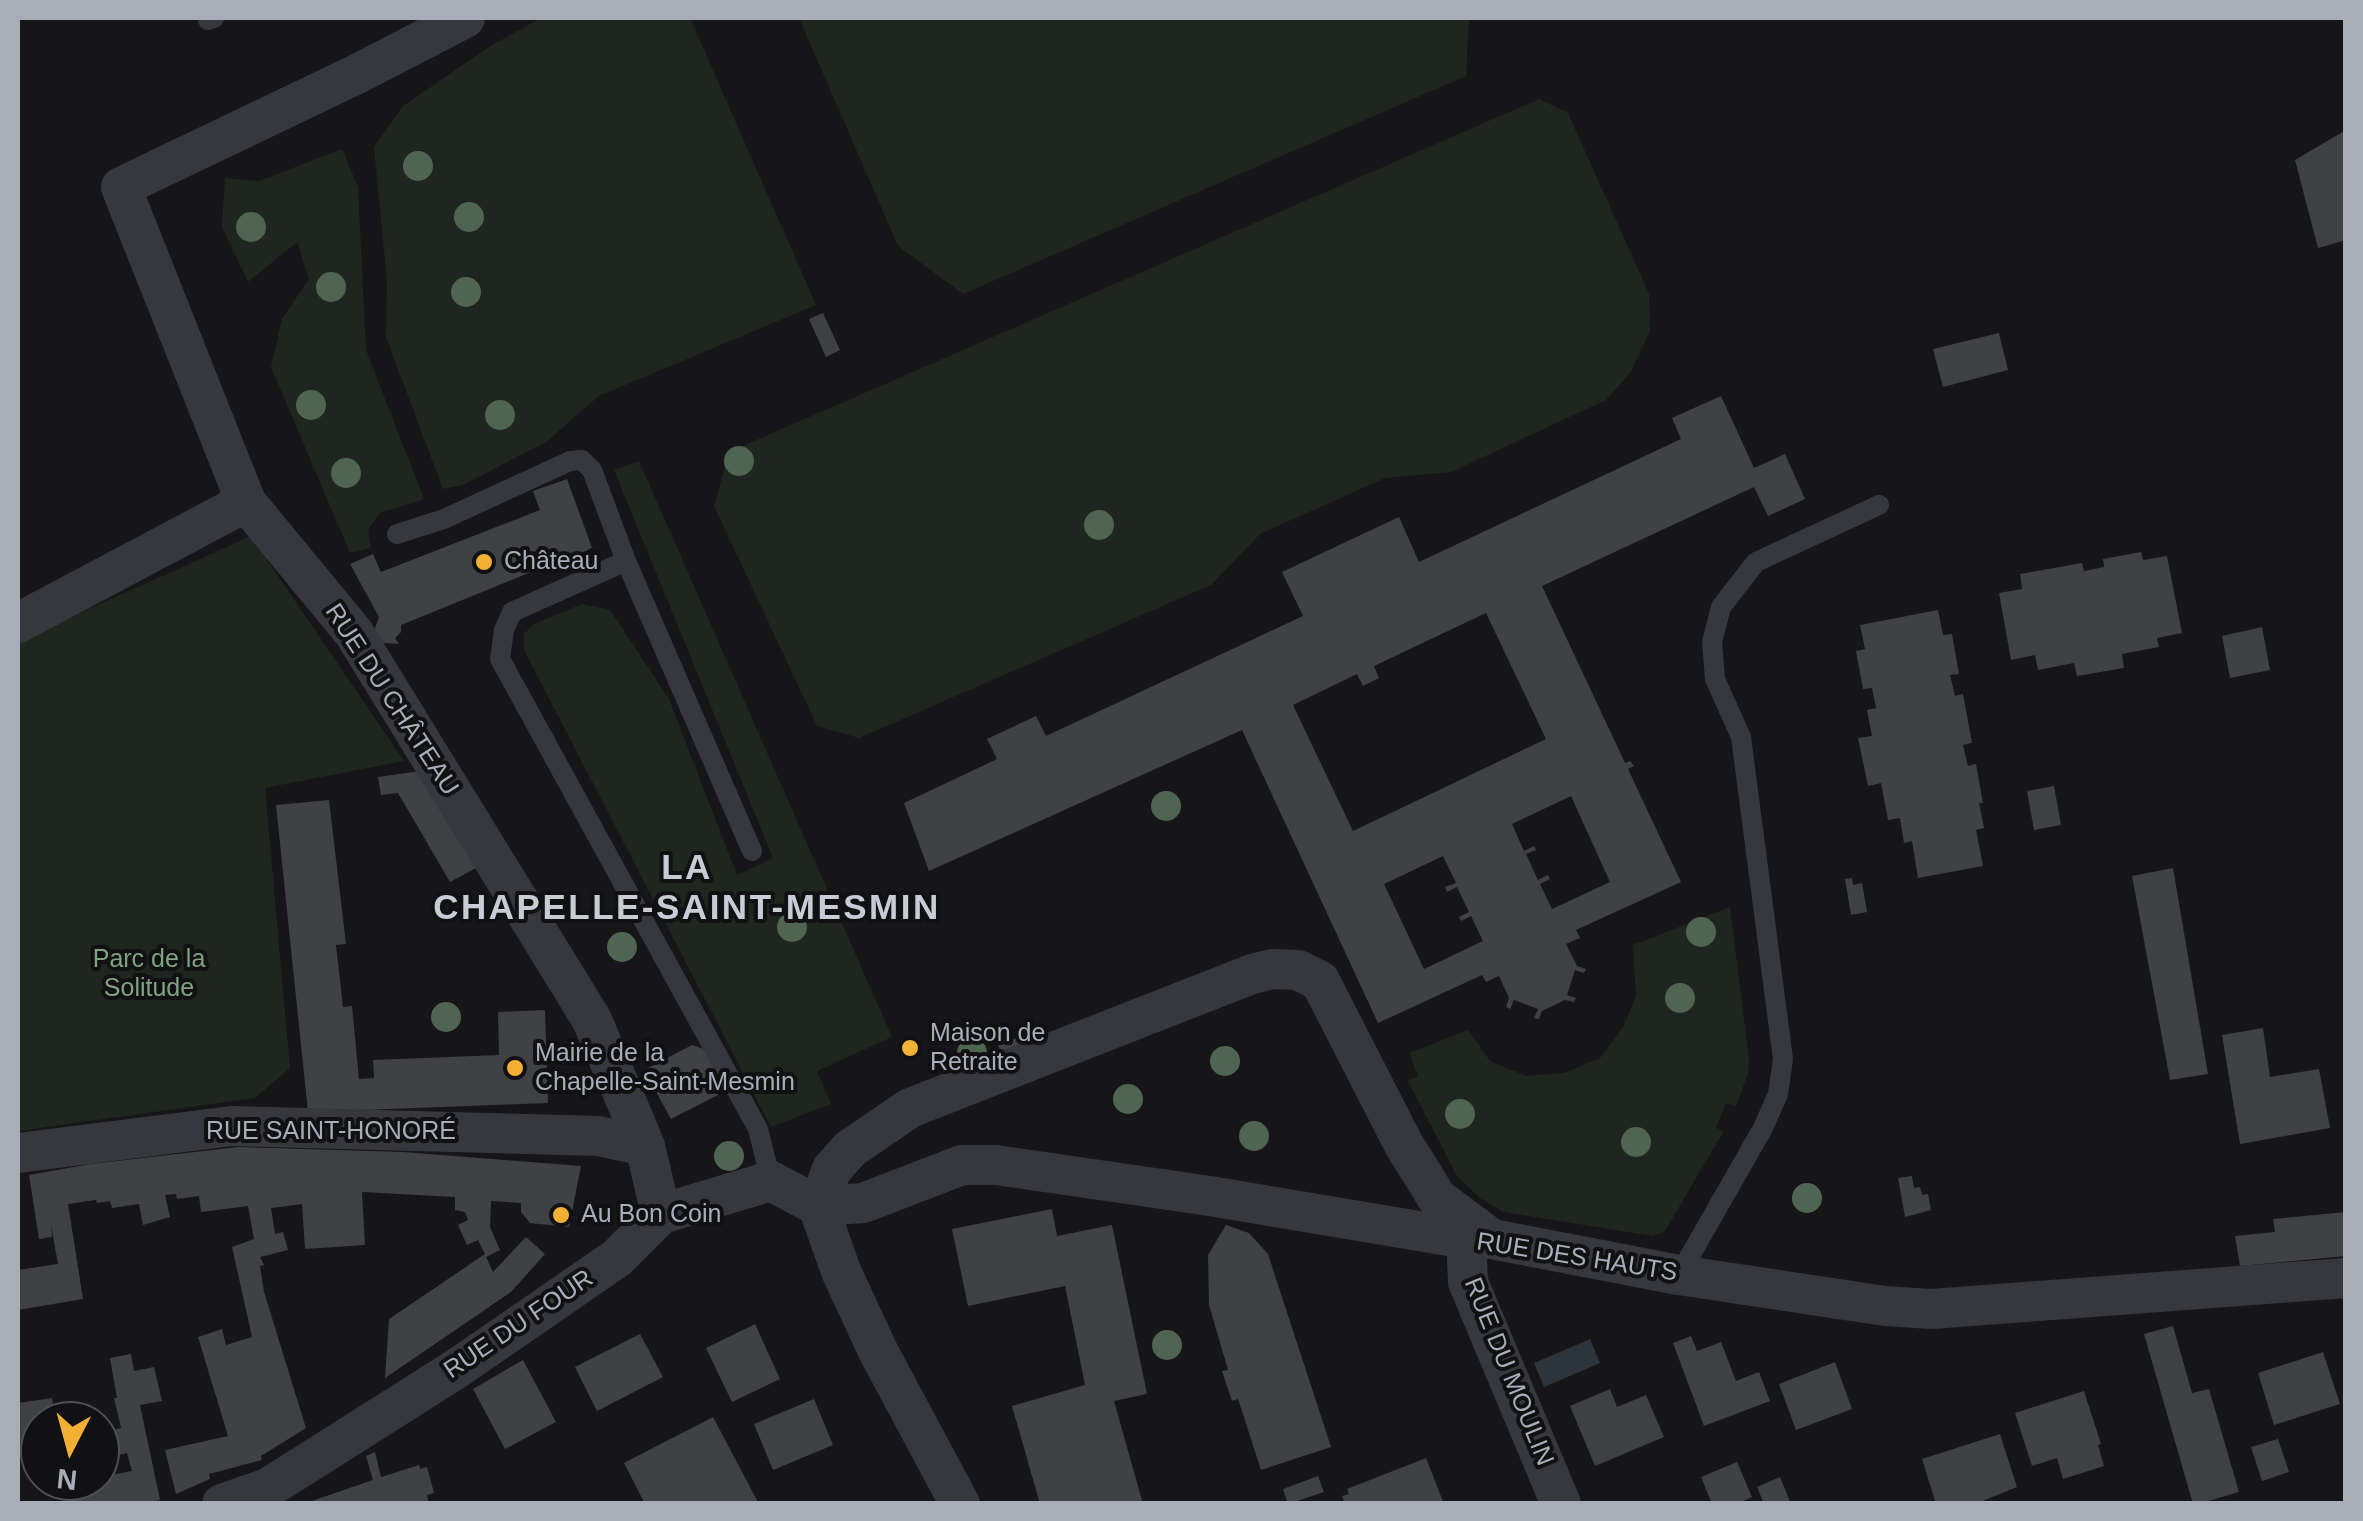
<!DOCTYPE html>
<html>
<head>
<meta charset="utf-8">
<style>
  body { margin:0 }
  #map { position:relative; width:2363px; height:1521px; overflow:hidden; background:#161618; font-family:Helvetica,sans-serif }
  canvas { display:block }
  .frame { position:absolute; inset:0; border:20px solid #a8adb8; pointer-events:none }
  .north { position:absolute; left:20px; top:1401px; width:100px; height:100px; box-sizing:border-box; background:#111113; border:2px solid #4d4f55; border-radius:50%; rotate:186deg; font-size:28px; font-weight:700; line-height:40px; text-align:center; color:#a8adb8 }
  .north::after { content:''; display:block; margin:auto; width:35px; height:45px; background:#f2b134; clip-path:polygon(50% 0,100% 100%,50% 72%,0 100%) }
</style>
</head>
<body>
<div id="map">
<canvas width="2363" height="1521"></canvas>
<div class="frame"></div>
<div class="north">N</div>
</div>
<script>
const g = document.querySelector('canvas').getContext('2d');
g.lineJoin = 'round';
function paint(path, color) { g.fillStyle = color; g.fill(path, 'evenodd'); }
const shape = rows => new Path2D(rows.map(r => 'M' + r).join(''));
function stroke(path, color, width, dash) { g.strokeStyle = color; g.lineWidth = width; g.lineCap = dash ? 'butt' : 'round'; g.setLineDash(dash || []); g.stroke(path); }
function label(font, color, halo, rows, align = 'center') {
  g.font = font + ' Helvetica,sans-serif'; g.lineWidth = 8; g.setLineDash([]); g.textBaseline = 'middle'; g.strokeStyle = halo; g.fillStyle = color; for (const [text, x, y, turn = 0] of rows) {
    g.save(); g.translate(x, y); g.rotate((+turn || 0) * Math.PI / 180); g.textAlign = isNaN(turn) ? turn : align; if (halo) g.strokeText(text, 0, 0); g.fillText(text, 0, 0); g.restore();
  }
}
paint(shape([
  [541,18,690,18,816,305,599,396,546,442,463,485,443,489,386,337,387,281,374,147,403,106,492,45],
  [799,18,1469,18,1466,76,963,294,898,246],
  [1539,99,1568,113,1649,294,1650,331,1630,373,1606,400,1451,472,1385,478,1260,534,1211,585,859,738,817,726,714,506,729,452],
  [342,149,358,187,366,350,424,499,380,513,368,530,371,548,350,553,271,367,282,319,309,279,297,242,248,282,222,227,225,178,259,181],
  [639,461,892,1037,817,1071,831,1104,771,1127,524,650,524,634,534,624,582,604,610,610,669,699,737,875,773,858,614,470],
  [251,536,404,761,265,788,290,1068,255,1098,18,1131,18,641],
  [1730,907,1749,1058,1748,1074,1736,1106,1726,1103,1716,1127,1723,1132,1665,1231,1652,1236,1504,1212,1481,1199,1457,1176,1408,1081,1418,1076,1409,1053,1468,1030,1490,1061,1526,1076,1564,1073,1600,1058,1623,1027,1636,996,1633,945]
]), '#1e261f');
paint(shape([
  [1590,1339,1600,1363,1544,1387,1534,1363]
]), '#2c353c');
paint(shape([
  [2346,130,2346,240,2318,248,2295,160],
  [823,313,840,350,826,357,809,319],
  [1999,333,2008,370,1943,387,1933,349],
  [1721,396,1754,468,1785,454,1805,499,1768,516,1754,487,1542,586,1625,763,1630,761,1634,766,1628,769,1681,882,1576,930,1580,938,1566,944,1577,966,1586,969,1584,973,1575,970,1567,995,1576,998,1574,1002,1565,1000,1542,1011,1539,1019,1534,1018,1538,1009,1514,1000,1510,1009,1506,1007,1509,998,1499,976,1486,982,1482,975,1378,1023,1242,730,929,871,904,803,997,759,987,739,1036,716,1046,736,1303,616,1282,572,1399,517,1419,562,1681,439,1672,418],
  [1486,613,1546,739,1353,831,1293,705,1357,674,1363,686,1379,678,1374,666],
  [1571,796,1610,882,1552,909,1540,884,1550,879,1548,875,1538,880,1526,854,1536,850,1534,846,1524,851,1512,824],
  [1443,856,1456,883,1445,887,1447,892,1457,887,1469,912,1459,917,1461,921,1471,916,1483,941,1424,969,1384,884],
  [567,479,592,548,587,550,586,560,577,564,568,557,401,625,401,632,395,638,399,644,384,643,374,631,379,617,350,564,373,554,381,572,540,510,533,491],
  [2141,552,2143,560,2167,556,2182,633,2157,638,2159,647,2122,654,2124,668,2077,676,2074,663,2038,670,2035,655,2011,660,1999,593,2022,589,2020,574,2082,563,2084,571,2104,567,2103,559],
  [1938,610,1943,635,1952,634,1959,674,1950,675,1955,696,1963,694,1972,743,1963,745,1968,766,1976,764,1983,803,1979,803,1984,828,1976,830,1983,866,1918,878,1912,841,1904,843,1900,818,1888,820,1881,783,1868,786,1858,738,1872,736,1867,710,1876,708,1872,688,1863,689,1856,651,1865,649,1860,625],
  [2262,627,2270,670,2230,678,2222,636],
  [421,771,480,866,450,882,398,793,381,795,378,777],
  [2054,786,2061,825,2034,830,2027,791],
  [329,800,346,944,336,945,343,1007,352,1006,359,1079,374,1078,373,1060,499,1055,498,1012,545,1010,548,1103,308,1112,276,805],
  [2173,868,2208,1074,2170,1080,2132,876],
  [1852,878,1853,885,1862,883,1867,912,1851,915,1845,879],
  [1044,1028,1048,1041,1003,1058,998,1045],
  [2263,1028,2270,1077,2319,1069,2330,1128,2240,1144,2222,1035],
  [692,1045,707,1050,722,1081,718,1095,671,1119,644,1070],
  [238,1147,403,1152,581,1166,569,1227,530,1223,521,1212,521,1203,491,1201,490,1227,500,1250,486,1257,493,1272,526,1237,545,1254,511,1292,385,1378,389,1319,485,1254,478,1240,467,1245,458,1225,468,1220,465,1212,455,1210,455,1197,362,1192,365,1245,305,1249,302,1204,271,1208,275,1234,283,1232,288,1250,260,1257,264,1265,260,1266,264,1292,306,1428,261,1456,262,1460,209,1474,210,1479,176,1494,165,1450,228,1436,198,1337,222,1329,226,1345,252,1337,232,1247,254,1239,248,1206,201,1212,199,1196,177,1199,176,1194,165,1195,170,1217,143,1225,139,1204,112,1208,110,1201,97,1203,96,1200,68,1204,83,1299,18,1310,18,1270,58,1264,51,1225,52,1237,39,1239,29,1175,91,1164],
  [1912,1176,1914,1188,1920,1187,1922,1195,1928,1194,1931,1210,1905,1217,1898,1178],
  [1052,1209,1057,1236,1112,1225,1147,1394,1114,1401,1143,1504,1040,1504,1012,1406,1085,1385,1065,1286,968,1306,952,1229],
  [2346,1212,2346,1256,2240,1266,2235,1236,2275,1232,2273,1219],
  [1226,1225,1249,1233,1268,1254,1331,1447,1261,1470,1238,1399,1232,1401,1222,1371,1228,1370,1209,1305,1208,1255],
  [755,1324,780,1379,732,1402,706,1348],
  [2173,1326,2192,1393,2209,1389,2239,1492,2198,1504,2193,1504,2144,1334],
  [640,1334,663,1377,597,1411,575,1367],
  [1691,1336,1697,1351,1721,1342,1736,1381,1759,1372,1770,1401,1704,1426,1673,1343],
  [2323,1352,2340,1404,2274,1425,2258,1373],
  [131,1354,134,1371,154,1367,162,1401,140,1405,160,1500,145,1504,68,1504,64,1483,100,1481,100,1477,132,1471,127,1453,114,1456,109,1431,121,1428,114,1398,117,1398,110,1358],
  [523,1360,556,1422,505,1449,473,1389],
  [1835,1362,1852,1409,1796,1430,1779,1384],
  [1610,1389,1617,1407,1646,1395,1664,1437,1595,1466,1570,1406],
  [2084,1391,2101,1444,2098,1445,2104,1466,2063,1479,2057,1458,2032,1466,2015,1413],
  [52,1398,55,1421,40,1421,40,1434,35,1435,38,1448,18,1451,18,1403],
  [814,1399,833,1445,773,1470,754,1424],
  [713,1417,759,1504,645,1504,624,1463],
  [2000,1434,2017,1487,1975,1504,1936,1504,1922,1459],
  [2278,1439,2289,1472,2262,1481,2251,1447],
  [375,1452,381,1477,419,1465,420,1469,427,1467,434,1493,427,1495,429,1504,303,1504,373,1480,366,1456],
  [1426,1458,1444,1504,1345,1504,1342,1496,1349,1494,1347,1489],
  [1737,1462,1752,1497,1736,1504,1712,1504,1701,1477],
  [1318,1476,1324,1492,1288,1504,1283,1489],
  [1780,1477,1791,1504,1764,1504,1757,1487]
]), '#404145');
stroke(shape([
  [208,20,214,18],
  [397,534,444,519,570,461,582,460,592,470,626,561,752,851],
  [626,561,512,612,504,630,500,659,758,1129,771,1181],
  [1679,1275,1763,1128,1778,1094,1783,1059,1741,737,1715,679,1712,642,1721,607,1756,562,1879,505]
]), '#37383d', 20);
stroke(shape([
  [465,18,359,73,121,187,246,502,354,633,592,1020,645,1146,661,1214],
  [18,623,246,502],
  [18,1153,232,1126,598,1136,645,1146],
  [818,1206,863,1203,962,1165,996,1165,1210,1196,1466,1239,1492,1239,1679,1275,1885,1306,1931,1309,2346,1278],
  [818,1206,832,1169,850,1149,910,1108,1252,974,1273,969,1298,970,1320,981,1403,1143,1437,1198,1492,1239],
  [818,1206,841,1271,878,1351,960,1504],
  [1466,1239,1468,1282,1561,1504],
  [222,1504,268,1488,456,1369,617,1258,661,1214,771,1181,818,1206]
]), '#37383d', 40);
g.fillStyle = '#506452';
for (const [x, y] of [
  [418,166],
  [469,217],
  [251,227],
  [331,287],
  [466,292],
  [311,405],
  [500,415],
  [739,461],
  [346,473],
  [1099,525],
  [1166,806],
  [792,927],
  [1701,932],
  [622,947],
  [1680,998],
  [446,1017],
  [972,1053],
  [1225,1061],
  [1128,1099],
  [1460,1114],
  [1254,1136],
  [1636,1142],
  [729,1156],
  [1807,1198],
  [1167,1345]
]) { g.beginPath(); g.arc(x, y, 15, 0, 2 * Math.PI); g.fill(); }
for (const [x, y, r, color] of [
  [484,562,10,"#f2b134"],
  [910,1048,10,"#f2b134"],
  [515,1068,10,"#f2b134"],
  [561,1215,10,"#f2b134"]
]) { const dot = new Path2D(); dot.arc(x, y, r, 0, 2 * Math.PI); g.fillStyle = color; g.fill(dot); stroke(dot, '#111113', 4); }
label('25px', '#a8adb8', '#111113', [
  ["Château",504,562],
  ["Maison de",930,1034],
  ["Retraite",930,1063],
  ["Mairie de la",535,1054],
  ["Chapelle-Saint-Mesmin",535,1083],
  ["Au Bon Coin",581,1215]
], 'left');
label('25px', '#a8adb8', '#111113', [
  ["RUE DU CHÂTEAU",391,700,57],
  ["RUE SAINT-HONORÉ",331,1132],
  ["RUE DES HAUTS",1577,1258,9],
  ["RUE DU FOUR",519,1325,-34],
  ["RUE DU MOULIN",1508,1372,68]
]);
label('25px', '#7fa381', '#111113', [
  ["Parc de la",149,960],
  ["Solitude",149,989]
]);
g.letterSpacing = '2.5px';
label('bold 35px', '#c9ccd4', '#111113', [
  ["LA",687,869],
  ["CHAPELLE-SAINT-MESMIN",687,909]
]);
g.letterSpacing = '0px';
</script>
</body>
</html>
